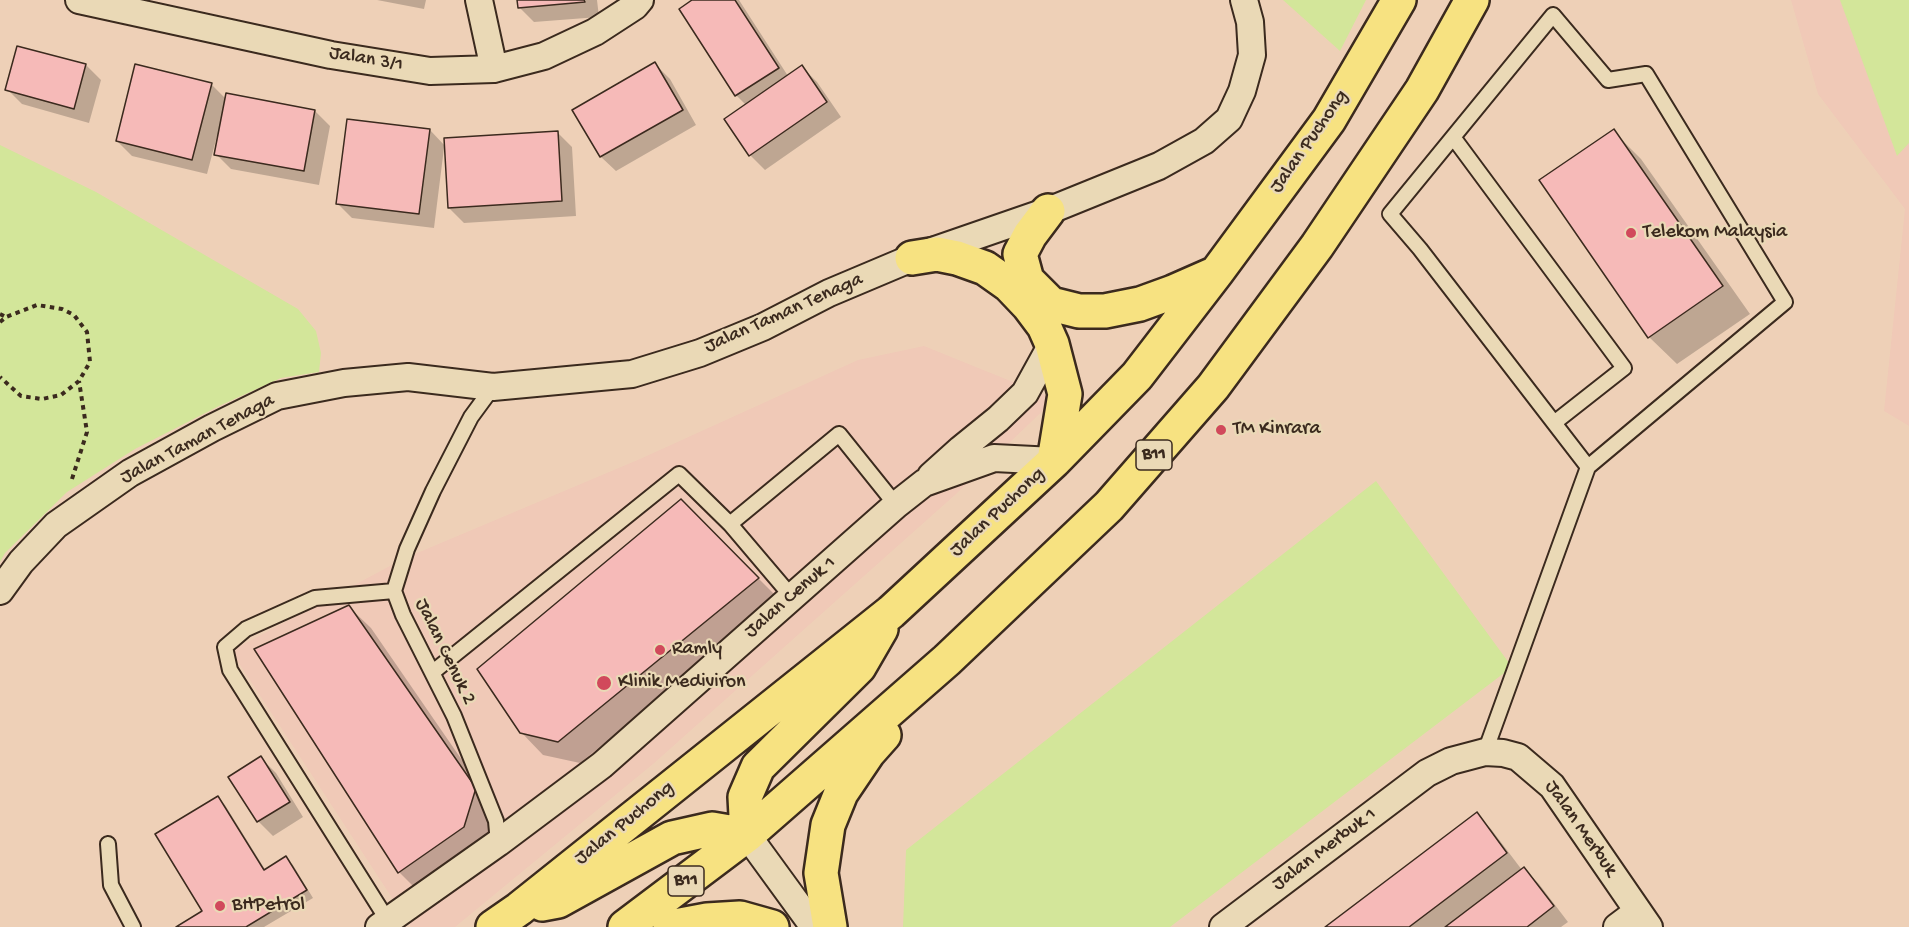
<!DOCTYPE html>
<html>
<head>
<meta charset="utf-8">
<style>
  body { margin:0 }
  canvas { display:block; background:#eed0b7 }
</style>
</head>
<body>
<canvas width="1909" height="927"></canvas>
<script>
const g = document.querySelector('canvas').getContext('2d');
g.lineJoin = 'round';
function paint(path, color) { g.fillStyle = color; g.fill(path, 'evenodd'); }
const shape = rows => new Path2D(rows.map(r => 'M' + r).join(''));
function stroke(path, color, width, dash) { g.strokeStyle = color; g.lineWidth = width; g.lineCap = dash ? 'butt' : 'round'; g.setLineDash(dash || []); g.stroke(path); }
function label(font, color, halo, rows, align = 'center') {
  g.font = font + ' "Gochi Hand",sans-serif'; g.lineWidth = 4.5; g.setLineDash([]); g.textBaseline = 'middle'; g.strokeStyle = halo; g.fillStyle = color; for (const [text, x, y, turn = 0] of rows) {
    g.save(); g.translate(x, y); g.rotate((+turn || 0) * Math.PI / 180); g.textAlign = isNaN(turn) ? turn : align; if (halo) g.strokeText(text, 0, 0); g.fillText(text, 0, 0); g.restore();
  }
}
paint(shape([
  [1791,0,1909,0,1909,426,1884,411,1905,209,1818,94],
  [924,346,1055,399,956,494,653,764,455,927,411,927,231,651,403,559,640,459,858,360]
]), '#f0c9b7');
paint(shape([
  [1283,0,1366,0,1340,51],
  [1840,0,1909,0,1909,143,1897,156],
  [0,145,96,192,298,309,316,331,321,353,319,372,281,378,219,406,135,449,67,492,5,553,0,562],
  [1376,481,1512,667,1170,927,903,927,906,850]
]), '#d3e69a');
paint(shape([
  [377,0,426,0,424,9],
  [519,0,597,0,599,17,534,22,519,7],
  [695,0,739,0,788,76,802,67,817,82,841,117,765,170,750,155,746,105,736,95],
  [655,64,670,79,696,125,616,171,601,157,574,110],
  [86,65,101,80,89,123,22,104,7,89],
  [211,84,226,99,315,111,330,126,319,185,231,169,216,154,219,136,217,136,207,174,132,156,117,141],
  [430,130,446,147,557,132,572,147,576,216,464,223,449,208,446,148,444,148,434,228,352,218,337,203],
  [1613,131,1641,159,1750,314,1677,364,1649,337],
  [681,501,780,600,580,763,543,755,521,732],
  [349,607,371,628,497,811,485,849,421,894,399,872,256,650],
  [261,758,276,773,303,817,273,836,258,821],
  [218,798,225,805,266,871,286,858,293,865,313,898,264,927,179,927,204,911],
  [1476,814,1491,829,1522,870,1524,869,1539,884,1568,922,1561,927,1327,927]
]), '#0003');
const building = shape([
  [517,0,584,0,585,2,518,8,517,0],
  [692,0,735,0,779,68,735,96,679,9,692,0],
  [17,46,86,64,74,109,5,90,17,46],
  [655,62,683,110,600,157,572,110,655,62],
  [135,64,212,83,192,160,116,141,135,64],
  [802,65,827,102,749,156,724,119,802,65],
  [226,93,315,110,304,171,214,155,226,93],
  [347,119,430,129,419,214,336,204,347,119],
  [1614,129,1723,286,1648,338,1539,180,1614,129],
  [558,131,562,201,448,208,444,138,558,131],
  [681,499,759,578,558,742,520,733,477,669,681,499],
  [349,605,476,788,464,827,398,873,254,649,349,605],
  [261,756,290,802,257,822,228,777,261,756],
  [218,796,264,870,286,856,307,890,246,927,176,927,202,911,155,834,218,796],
  [1477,812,1507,853,1409,927,1325,927,1477,812],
  [1524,867,1554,906,1527,927,1445,927,1524,867]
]);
paint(building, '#f6bab8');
stroke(building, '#3b2a1e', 1.5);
const service = shape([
  [1453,137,1624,368,1554,423],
  [493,387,471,417,433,491,407,549,394,591,403,615,454,716,496,821,498,843],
  [730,524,839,434,896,505],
  [433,672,679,474,730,524,792,597],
  [1485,752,1588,467,1785,302,1646,74,1608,80,1553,15,1390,214,1420,249,1588,467],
  [108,844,111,885,133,927],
  [388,921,230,670,225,647,246,629,315,598,394,591]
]);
const minor = shape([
  [79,0,331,55,430,71,494,69,544,56,595,32,635,6,640,0],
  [479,0,494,69],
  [931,476,961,449,998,419,1025,393,1052,344],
  [0,591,21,562,56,525,130,473,212,428,277,396,344,383,408,377,493,387,632,374,700,353,763,327,829,293,912,258,1048,211,1159,166,1204,141,1229,119,1242,91,1252,55,1250,22,1244,0],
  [747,835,814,927],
  [379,927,498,843,602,765,896,505,924,483,994,458,1054,461],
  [1223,927,1427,773,1451,761,1485,752,1503,753,1518,757,1552,786,1649,927],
  [1617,927,1637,912]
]);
const primary = shape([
  [1048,211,1030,235,1020,254,1027,280,1051,304,1079,311,1105,311,1140,304,1173,292,1214,274],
  [912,258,937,254,957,258,985,268,1009,285,1029,306,1044,326,1052,344,1065,394,1054,461],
  [747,835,745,797,758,767,859,667,881,629],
  [542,904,558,901,672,838,712,829,747,835],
  [493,927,519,909,891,612,1054,461,1137,376,1217,272,1329,120,1399,0],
  [625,927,747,835,947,660,1109,506,1213,387,1317,246,1422,90,1472,0],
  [670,927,707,920,740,918,772,927],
  [830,927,821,873,828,825,841,793,868,753,884,735]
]);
stroke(service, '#3b2a1e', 18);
stroke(minor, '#3b2a1e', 30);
stroke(primary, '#3b2a1e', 38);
stroke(shape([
  [0,314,6,317],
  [0,322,6,317,37,305,62,309,74,315,87,332,90,362,79,381,61,395,42,399,21,396,0,377],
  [72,479,87,432,79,381]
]), '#3b2a1e', 4, [4.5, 4.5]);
stroke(service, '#ead9b6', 14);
stroke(minor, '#ead9b6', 26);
stroke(primary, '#f7e281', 33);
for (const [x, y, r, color] of [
  [1631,233,6,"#d1495b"],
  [1221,430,6,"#d1495b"],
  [660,650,6,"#d1495b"],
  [604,683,8,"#d1495b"],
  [220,906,6,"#d1495b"]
]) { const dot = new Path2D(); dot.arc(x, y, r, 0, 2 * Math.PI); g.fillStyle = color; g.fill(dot); stroke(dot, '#ead9b6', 2); }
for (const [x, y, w] of [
  [1154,455,36],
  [686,881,36]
]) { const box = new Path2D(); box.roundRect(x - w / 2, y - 15, w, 30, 4.5); g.fillStyle = '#ead9b6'; g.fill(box); stroke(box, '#3b2a1e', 1.5); }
label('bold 18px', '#3b2a1e', null, [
  ["B11",1154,455],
  ["B11",686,881]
]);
label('20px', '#3b2a1e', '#ead9b6', [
  ["Jalan 3/1",366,60,10],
  ["Jalan Puchong",1310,142,-55],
  ["Jalan Taman Tenaga",784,314,-24],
  ["Jalan Taman Tenaga",198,440,-28],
  ["Jalan Puchong",998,513,-43],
  ["Jalan Cenuk 1",791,598,-41],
  ["Jalan Cenuk 2",444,652,64],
  ["Jalan Puchong",625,824,-39],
  ["Jalan Merbuk",1580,829,55],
  ["Jalan Merbuk 1",1325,850,-37]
]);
label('20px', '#3b2a1e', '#ead9b6', [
  ["Telekom Malaysia",1643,233],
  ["TM Kinrara",1233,430],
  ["Ramly",672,650],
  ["Klinik Mediviron",618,683],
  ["BHPetrol",232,906]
], 'left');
</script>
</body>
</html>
